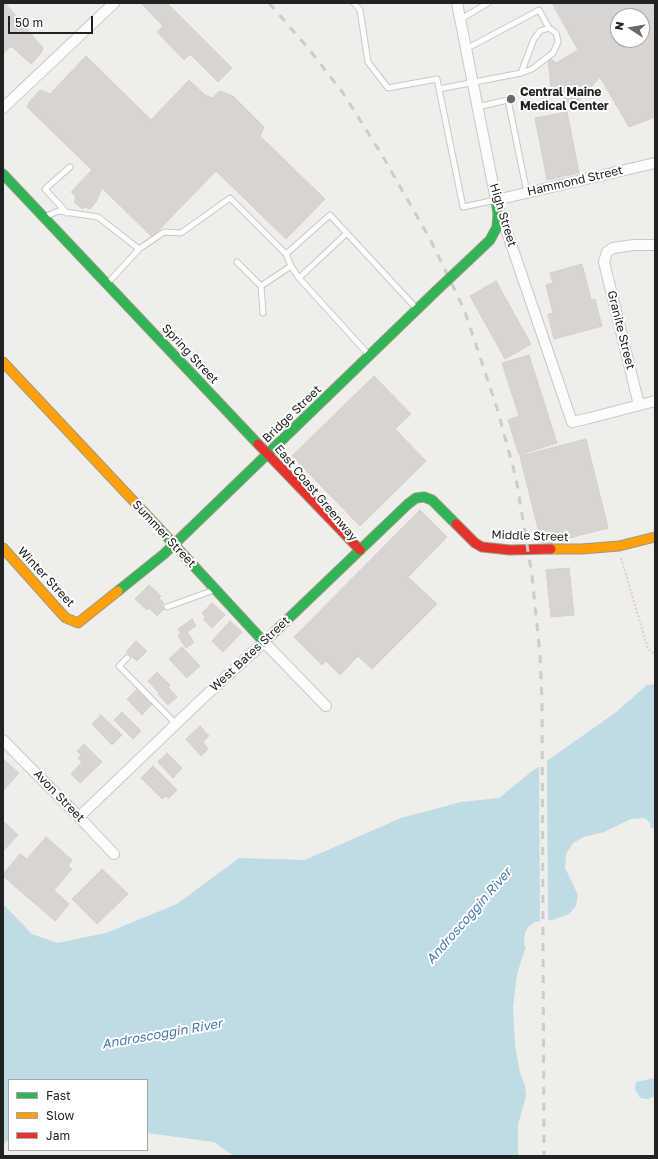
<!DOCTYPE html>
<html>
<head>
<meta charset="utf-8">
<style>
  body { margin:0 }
  #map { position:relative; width:658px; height:1159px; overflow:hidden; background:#f0eeeb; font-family:"Golos Text",sans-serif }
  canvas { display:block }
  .frame { position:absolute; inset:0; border:4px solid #222; pointer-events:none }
  .legend { position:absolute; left:8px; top:1079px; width:140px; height:72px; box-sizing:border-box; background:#fff; border:1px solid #a7a7a7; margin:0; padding:5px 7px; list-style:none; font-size:12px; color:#222 }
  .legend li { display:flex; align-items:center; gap:8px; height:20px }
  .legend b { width:20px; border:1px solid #a7a7a7 }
  .north { position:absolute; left:610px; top:8px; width:40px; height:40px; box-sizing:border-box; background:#fff; border:1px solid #a7a7a7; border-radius:50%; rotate:282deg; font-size:11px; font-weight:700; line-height:16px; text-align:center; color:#222 }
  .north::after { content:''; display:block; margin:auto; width:14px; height:18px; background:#6a6968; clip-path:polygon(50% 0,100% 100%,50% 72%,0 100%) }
  .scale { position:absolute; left:8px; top:16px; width:85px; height:18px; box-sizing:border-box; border:2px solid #222; border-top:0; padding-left:5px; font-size:12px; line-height:14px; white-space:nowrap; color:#222; -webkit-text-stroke:3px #fff; paint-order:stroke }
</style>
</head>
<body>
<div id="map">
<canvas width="658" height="1159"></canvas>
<div class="frame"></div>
<ul class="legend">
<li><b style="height:5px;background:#30b455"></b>Fast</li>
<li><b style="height:5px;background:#ff9f0a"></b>Slow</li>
<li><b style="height:5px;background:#e5322d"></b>Jam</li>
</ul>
<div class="north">N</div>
<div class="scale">50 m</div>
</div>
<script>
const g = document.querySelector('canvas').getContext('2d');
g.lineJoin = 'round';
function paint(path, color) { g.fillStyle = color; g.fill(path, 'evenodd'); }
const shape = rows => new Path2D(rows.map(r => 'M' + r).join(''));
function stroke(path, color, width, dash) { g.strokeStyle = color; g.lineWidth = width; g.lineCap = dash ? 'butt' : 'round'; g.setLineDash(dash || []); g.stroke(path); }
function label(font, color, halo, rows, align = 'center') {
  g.font = font + ' "Golos Text",sans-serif'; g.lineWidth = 4; g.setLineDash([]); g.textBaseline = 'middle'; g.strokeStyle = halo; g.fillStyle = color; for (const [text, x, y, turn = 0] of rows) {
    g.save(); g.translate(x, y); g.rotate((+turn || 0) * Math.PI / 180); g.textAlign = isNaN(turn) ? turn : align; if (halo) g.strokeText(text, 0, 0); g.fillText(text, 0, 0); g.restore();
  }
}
paint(shape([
  [655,684,655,828,651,828,650,823,645,818,631,819,604,832,584,837,573,843,566,854,565,868,578,895,576,906,569,914,552,920,535,922,528,927,525,933,524,945,526,946,517,974,513,1008,515,1045,520,1073,525,1086,526,1096,518,1125,518,1156,234,1156,214,1142,147,1133,147,1080,9,1080,9,1140,3,1144,3,904,32,934,57,943,106,933,177,904,239,858,305,860,401,818,461,802,499,798,531,772,615,713,647,685],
  [655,1078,655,1096,648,1099,640,1098,635,1089,636,1082]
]), '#bfdbe3');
paint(shape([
  [547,758,548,922,540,923,539,764]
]), '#f0eeeb');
const building = shape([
  [3,3,5,3,43,48,41,53,31,64,11,46,3,54,3,3],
  [141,3,167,3,232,68,218,82,190,54,184,60,157,32,163,26,141,3],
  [552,3,655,3,655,117,629,127,600,77,578,102,576,98,566,103,564,95,552,97,548,59,550,58,556,63,578,50,552,3],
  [618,16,642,16,642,40,618,40,618,16],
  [86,56,151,120,189,80,205,95,212,98,220,91,233,96,264,127,260,136,325,199,286,239,216,171,152,237,102,188,96,202,90,209,85,207,82,209,74,202,76,197,71,192,92,170,27,107,30,101,40,90,50,94,86,56],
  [567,112,579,173,547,180,535,118,567,112],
  [582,264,591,300,595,299,602,326,554,339,548,314,553,313,546,285,553,283,550,273,582,264],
  [496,281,531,344,505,359,470,296,496,281],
  [529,355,557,443,519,455,508,420,519,416,502,363,529,355],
  [374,376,411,414,395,429,426,461,360,526,292,456,374,376],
  [586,439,608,528,542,545,520,456,586,439],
  [420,510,447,537,408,577,437,604,372,669,358,656,340,675,326,661,322,665,294,637,420,510],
  [569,568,574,615,551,617,546,570,569,568],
  [149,585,161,596,159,598,164,603,162,605,165,608,157,616,149,608,147,610,135,599,149,585],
  [212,603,225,615,212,628,203,619,206,618,202,613,212,603],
  [192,619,196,626,187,632,194,642,186,648,178,636,181,634,178,629,192,619],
  [230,621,242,632,223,652,212,641,230,621],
  [136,641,147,651,137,661,126,652,136,641],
  [182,647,200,666,187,678,169,659,182,647],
  [157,672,170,685,168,687,177,697,168,705,158,694,159,693,148,681,157,672],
  [137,689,152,704,142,715,127,699,137,689],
  [122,712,141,731,133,739,114,720,122,712],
  [101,715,122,735,112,745,92,724,101,715],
  [200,726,209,736,203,742,208,749,201,756,186,739,200,726],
  [84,744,102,762,80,783,71,774,82,762,78,758,81,755,77,751,84,744],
  [167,753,182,768,173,778,158,762,167,753],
  [3,759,19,773,3,791,3,759],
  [153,766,177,790,169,798,166,796,162,799,141,778,153,766],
  [3,821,18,835,3,851,3,821],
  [46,837,72,860,68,866,72,869,54,890,69,904,55,921,3,876,3,874,20,854,27,859,46,837],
  [102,869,128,894,97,924,72,899,102,869]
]);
paint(building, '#d7d4d2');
stroke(building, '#d3d0cc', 1);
const lane = shape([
  [354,3,360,10,368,62,388,88,437,79,439,89],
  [461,19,488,3],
  [466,49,539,10,549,28],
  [477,107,508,100,527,193],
  [496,200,463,207,439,89,521,73,532,69,553,53,558,42,556,33,549,28,540,31,534,39,521,73],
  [67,213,45,189,70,167],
  [45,217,58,211,98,217,139,249],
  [347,233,299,278,368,354],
  [286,254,291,266,299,278],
  [237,262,261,286,291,266],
  [107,284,139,249,164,232,181,233,230,198,286,254,330,215,416,308],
  [261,286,263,313],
  [167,607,214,590],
  [127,658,119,666,176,724]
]);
const street = shape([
  [457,3,496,200,572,422,586,419,655,401],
  [3,108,114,3],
  [496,200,655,163],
  [639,405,604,262,607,252,613,248,634,245,655,245],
  [3,740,79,817,114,854],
  [79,817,202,699,264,642,326,706]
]);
const fast = shape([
  [3,174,258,444],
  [469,260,490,240,497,227,498,214,496,200],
  [156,525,264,642,408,504,416,498,424,497,432,500,456,524],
  [118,591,164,554,436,291]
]);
const slow = shape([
  [3,362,156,525],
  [3,548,62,614,66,618,78,623,118,591],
  [551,549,582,549,619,546,655,537]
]);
const jam = shape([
  [258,444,360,550],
  [456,524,475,543,482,547,510,550,551,549]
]);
stroke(lane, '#c9c8c7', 7);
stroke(street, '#c9c8c7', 12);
stroke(fast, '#999a82', 11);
stroke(slow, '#999a82', 11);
stroke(jam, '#999a82', 11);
stroke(shape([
  [621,558,648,649,655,654]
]), '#dccecd', 2, [2, 2]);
stroke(lane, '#fdfcfc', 5);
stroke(street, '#fdfcfc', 10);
stroke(fast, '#30b455', 9);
stroke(slow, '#ff9f0a', 9);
stroke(jam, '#e5322d', 9);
stroke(shape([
  [269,3,308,48,343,93,382,155,430,239,464,309,497,408,516,478,532,575,540,655,542,702,544,1156]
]), '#ccc', 3, [8, 8]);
const fastBridge = shape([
  [436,291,469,260]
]);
stroke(fastBridge, '#999a82', 11, []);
stroke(fastBridge, '#30b455', 9);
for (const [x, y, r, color] of [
  [511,99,5,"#6a6968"]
]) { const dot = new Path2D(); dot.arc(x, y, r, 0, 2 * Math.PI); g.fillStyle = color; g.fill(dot); stroke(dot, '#fff', 1.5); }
label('bold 12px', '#222', '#fff', [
  ["Central Maine",520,92],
  ["Medical Center",520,106]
], 'left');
label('12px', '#222', '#fff', [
  ["Hammond Street",575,181,-13],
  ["High Street",503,215,73],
  ["Granite Street",621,330,76],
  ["Spring Street",190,354,47],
  ["Bridge Street",292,414,-44],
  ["East Coast Greenway",316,493,50],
  ["Summer Street",164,534,47],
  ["Middle Street",530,536,2],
  ["Winter Street",46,577,47],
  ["West Bates Street",250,654,-43],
  ["Avon Street",59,796,46]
]);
label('italic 13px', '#4a7aab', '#fff', [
  ["Androscoggin River",469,916,-49],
  ["Androscoggin River",162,1034,-10]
]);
</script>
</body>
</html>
